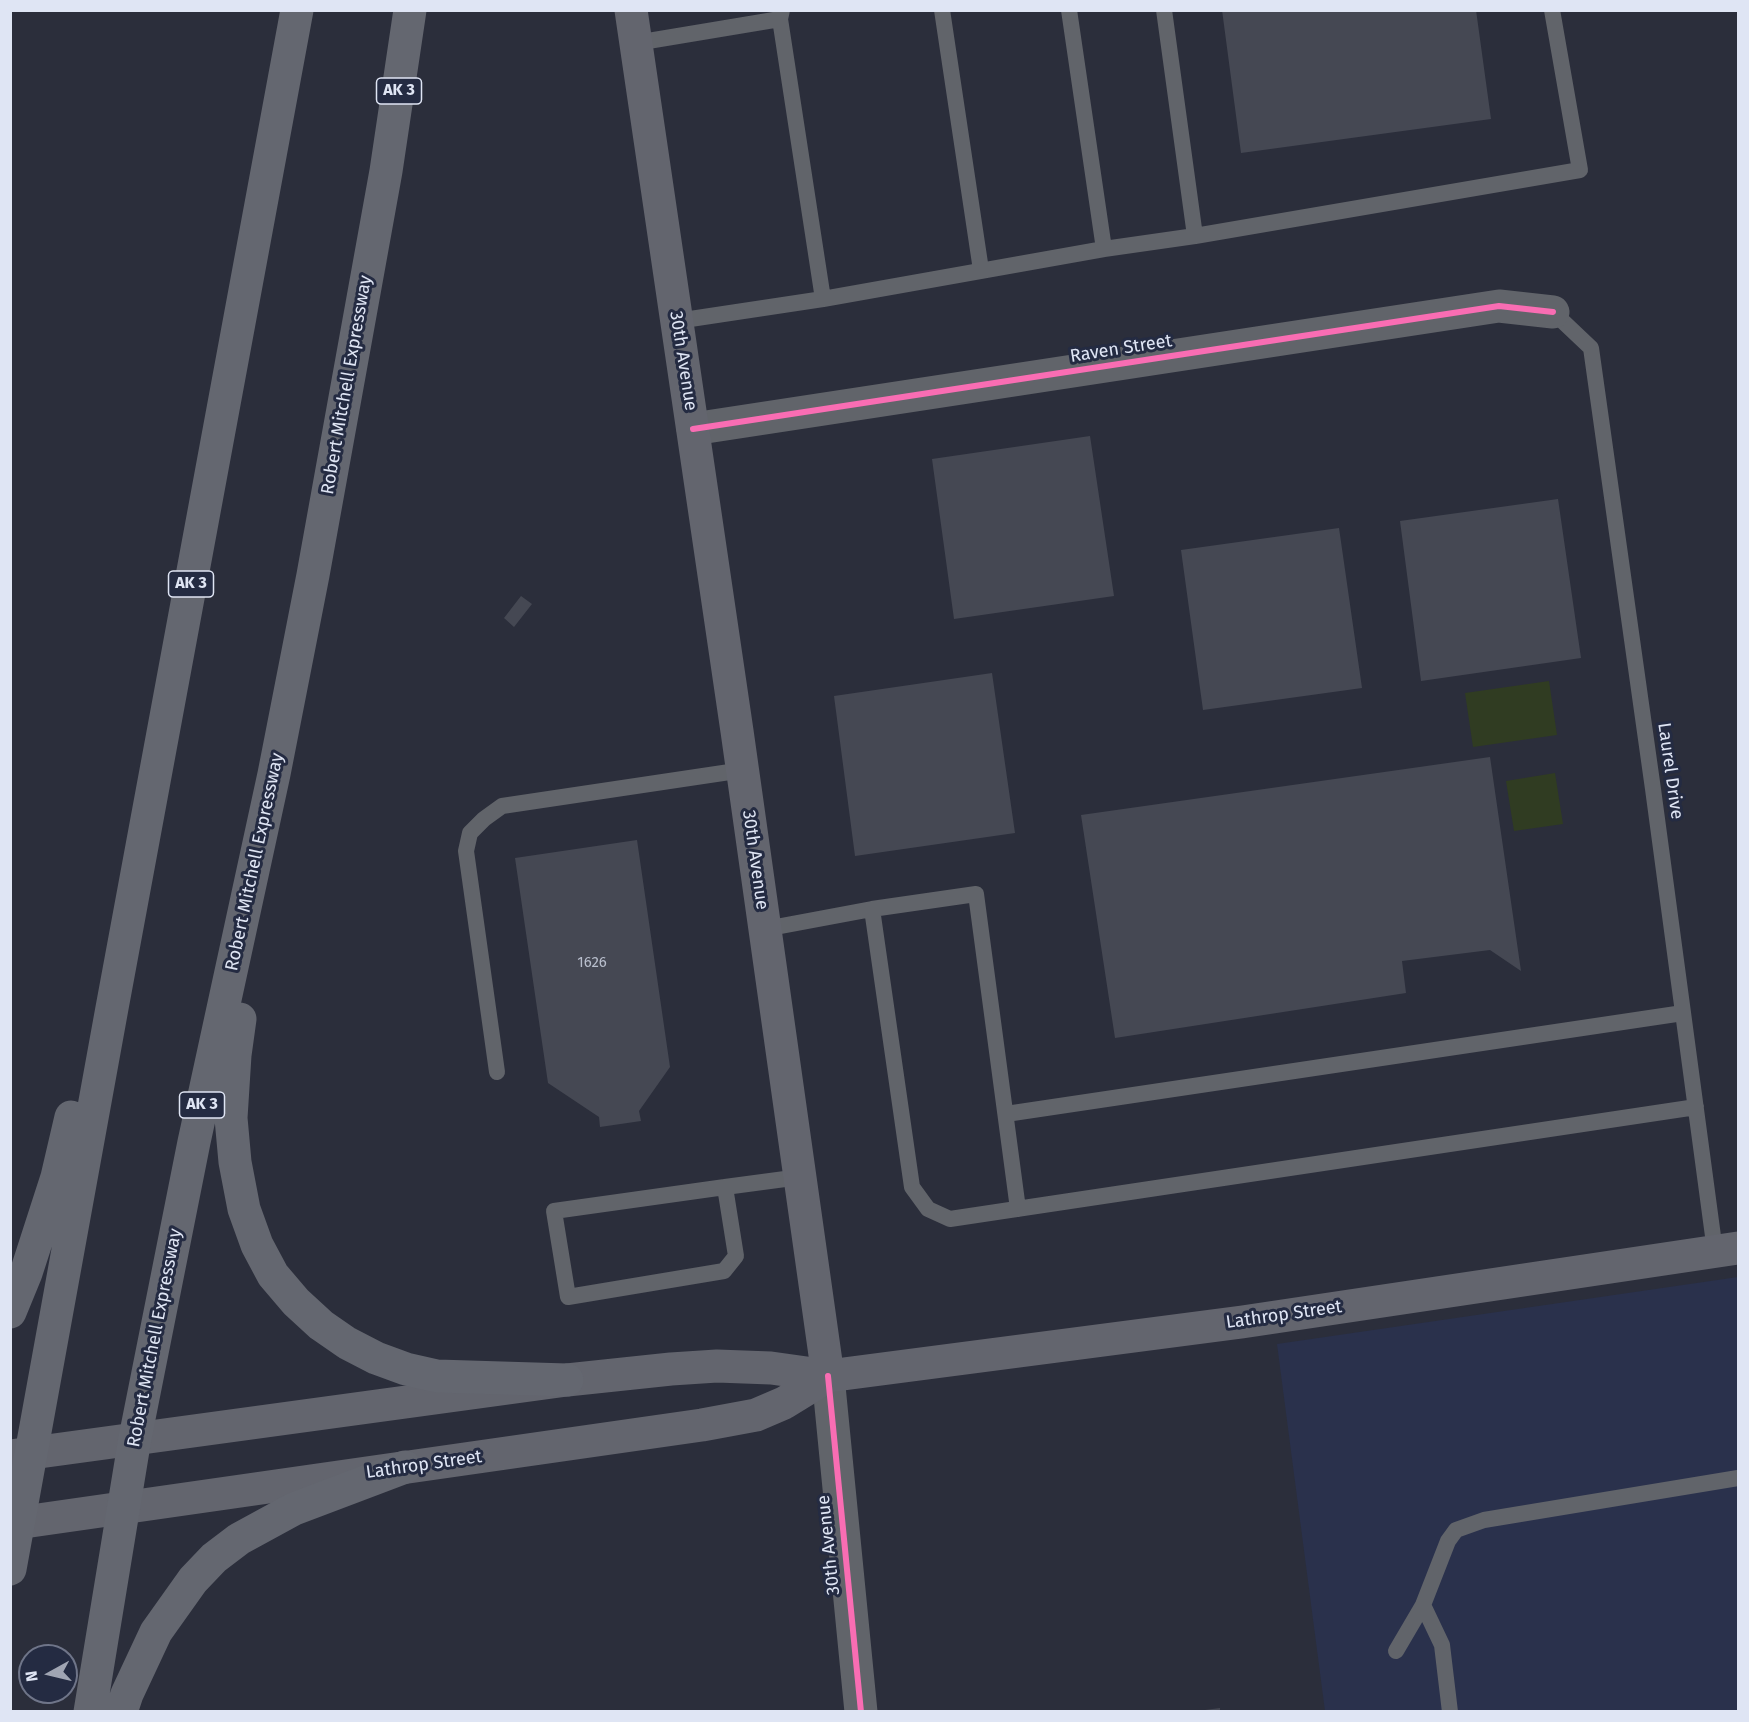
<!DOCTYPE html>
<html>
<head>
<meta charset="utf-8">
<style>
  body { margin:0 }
  #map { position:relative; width:1749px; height:1722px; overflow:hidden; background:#2b2e3b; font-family:"Fira Sans",sans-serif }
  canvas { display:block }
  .frame { position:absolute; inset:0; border:12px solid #dfe5f4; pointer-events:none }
  .north { position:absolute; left:18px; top:1644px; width:60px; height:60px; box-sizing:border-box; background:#242b42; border:2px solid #6f7589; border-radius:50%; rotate:262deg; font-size:16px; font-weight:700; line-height:24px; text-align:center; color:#dfe5f4 }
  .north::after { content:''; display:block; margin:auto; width:21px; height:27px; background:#a0a5b3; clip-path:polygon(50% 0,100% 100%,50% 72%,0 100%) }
</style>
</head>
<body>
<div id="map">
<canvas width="1749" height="1722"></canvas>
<div class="frame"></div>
<div class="north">N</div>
</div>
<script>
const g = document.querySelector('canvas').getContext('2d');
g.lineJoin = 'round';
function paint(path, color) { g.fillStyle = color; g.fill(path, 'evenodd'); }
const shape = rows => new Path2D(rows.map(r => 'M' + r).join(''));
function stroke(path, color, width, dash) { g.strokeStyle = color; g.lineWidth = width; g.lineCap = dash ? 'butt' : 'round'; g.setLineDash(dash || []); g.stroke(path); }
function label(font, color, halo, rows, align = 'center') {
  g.font = font + ' "Fira Sans",sans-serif'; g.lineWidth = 6; g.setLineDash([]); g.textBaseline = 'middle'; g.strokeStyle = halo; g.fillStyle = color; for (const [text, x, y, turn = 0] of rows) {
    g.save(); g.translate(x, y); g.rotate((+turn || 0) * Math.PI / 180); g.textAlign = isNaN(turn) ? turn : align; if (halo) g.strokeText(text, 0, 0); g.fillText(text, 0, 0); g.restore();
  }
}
paint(shape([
  [1738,1277,1738,1711,1325,1711,1277,1344]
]), '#2a314c');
paint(shape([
  [1549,681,1557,735,1473,747,1465,693],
  [1555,773,1563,824,1514,831,1506,781]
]), '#303c22');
paint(shape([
  [1222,10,1476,10,1491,119,1241,153],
  [1090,436,1114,596,954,619,932,459],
  [1558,499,1581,658,1421,681,1400,521],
  [1339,528,1362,688,1203,710,1181,550],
  [521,596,532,604,514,627,504,618],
  [992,673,1015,833,855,856,834,696],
  [1490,757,1521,971,1490,950,1402,961,1406,993,1115,1038,1081,815],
  [637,840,670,1067,639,1111,641,1121,600,1127,599,1117,548,1083,515,858],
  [1220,1708,1220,1712,1205,1712,1205,1710]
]), '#454853');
stroke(shape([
  [942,10,981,270],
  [1069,10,1104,249],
  [1164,10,1195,236],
  [780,19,823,299],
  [636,43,780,19,782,10],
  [1553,312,1591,348,1653,789,1715,1251],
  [677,321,823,299,1104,249,1195,236,1580,170,1552,10],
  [872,909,912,1187,928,1209,950,1219,1696,1107],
  [765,929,872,909,976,894,1018,1209],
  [497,1072,466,851,470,833,484,819,502,806,743,770],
  [1006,1114,1683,1013],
  [725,1187,736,1256,724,1271,568,1297,554,1211,725,1187,800,1177],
  [1396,1651,1423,1605],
  [1450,1712,1442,1645,1423,1605,1448,1541,1456,1530,1484,1520,1738,1478]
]), '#61646a', 16);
stroke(shape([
  [693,429,1499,306,1553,312]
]), '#61646a', 33);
stroke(shape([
  [828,1376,861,1712]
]), '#61646a', 33);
stroke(shape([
  [631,10,737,731,828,1376],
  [10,1456,567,1380,671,1369,717,1366,771,1368,828,1376,1242,1322,1738,1248],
  [10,1524,702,1425,756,1415,784,1403,828,1376]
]), '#63656e', 33);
stroke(shape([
  [240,1019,235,1055,231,1118,235,1162,244,1209,257,1245,273,1275,296,1302,321,1325,347,1343,376,1358,406,1369,437,1376,567,1380],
  [10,1312,26,1273,57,1177,71,1117],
  [10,1569,112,1008,297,10],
  [90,1712,135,1438,194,1142,274,774,313,575,386,171,410,10],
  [121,1712,127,1694,156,1632,193,1580,214,1558,239,1539,294,1509,405,1467]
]), '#646770', 33);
stroke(shape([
  [693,429,1499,306,1553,312],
  [828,1376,861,1712]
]), '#f96db3', 6);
label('15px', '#b8becc', null, [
  ["1626",592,963]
]);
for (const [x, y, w] of [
  [399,91,45],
  [191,584,45],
  [202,1105,45]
]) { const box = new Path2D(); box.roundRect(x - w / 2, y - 13, w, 26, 4.5); g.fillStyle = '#242b42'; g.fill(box); stroke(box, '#dfe5f4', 1.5); }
label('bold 16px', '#dfe5f4', null, [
  ["AK 3",399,91],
  ["AK 3",191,584],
  ["AK 3",202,1105]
]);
label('18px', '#dfe5f4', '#242b42', [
  ["Raven Street",1121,349,-9],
  ["30th Avenue",683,361,81],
  ["Robert Mitchell Expressway",347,385,-80],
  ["Laurel Drive",1670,771,82],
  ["30th Avenue",755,860,82],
  ["Robert Mitchell Expressway",255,862,-78],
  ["Lathrop Street",1284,1315,-8],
  ["Robert Mitchell Expressway",155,1338,-79],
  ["Lathrop Street",424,1465,-8],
  ["30th Avenue",829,1545,-96]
]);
</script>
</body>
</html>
